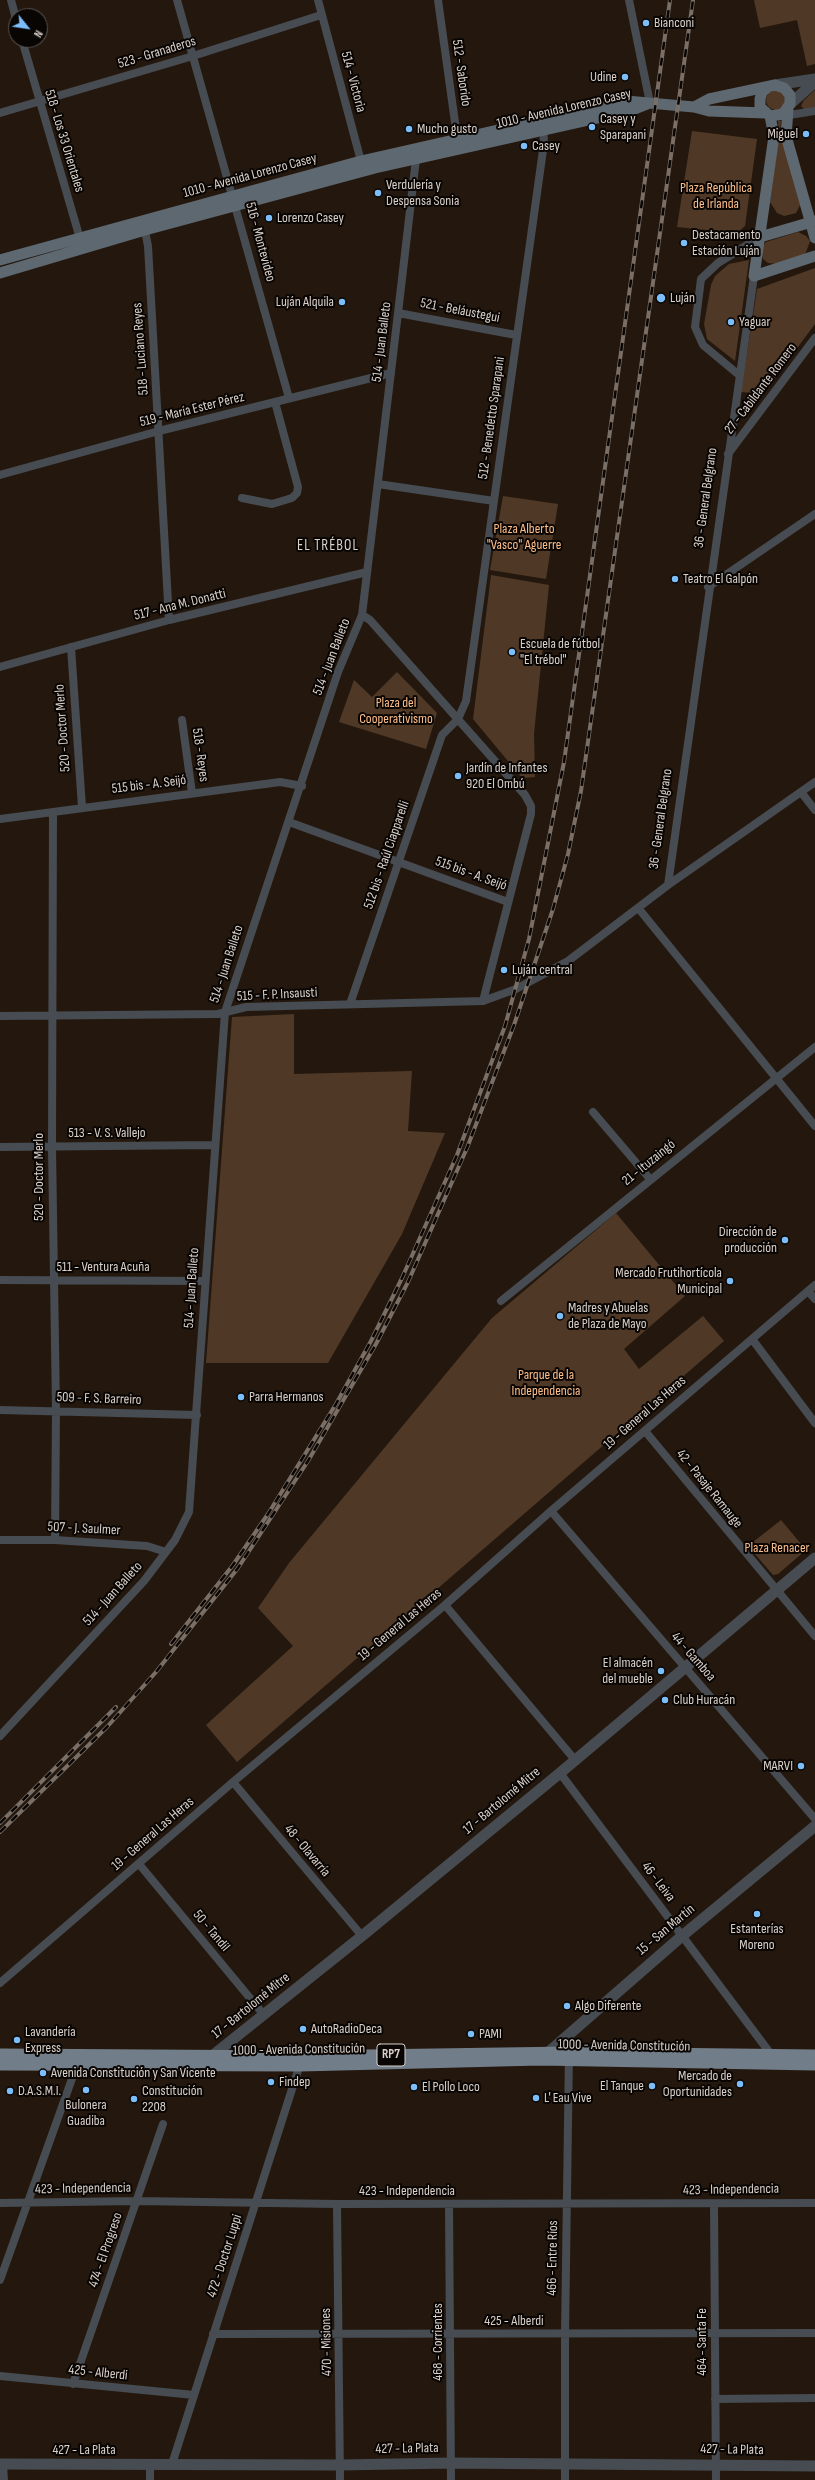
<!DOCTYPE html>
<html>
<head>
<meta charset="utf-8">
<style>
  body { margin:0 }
  #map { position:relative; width:815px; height:2480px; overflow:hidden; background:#24180e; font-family:"Sofia Sans Condensed",sans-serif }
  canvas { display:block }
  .north { position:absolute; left:8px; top:8px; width:40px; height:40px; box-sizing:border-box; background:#090503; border:1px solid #5c5653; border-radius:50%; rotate:120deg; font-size:11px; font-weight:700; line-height:16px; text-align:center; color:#d9d0ca }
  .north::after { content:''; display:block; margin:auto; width:14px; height:18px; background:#7cbef9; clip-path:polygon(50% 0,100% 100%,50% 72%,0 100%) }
</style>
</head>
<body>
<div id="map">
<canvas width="815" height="2480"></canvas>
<div class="north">N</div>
</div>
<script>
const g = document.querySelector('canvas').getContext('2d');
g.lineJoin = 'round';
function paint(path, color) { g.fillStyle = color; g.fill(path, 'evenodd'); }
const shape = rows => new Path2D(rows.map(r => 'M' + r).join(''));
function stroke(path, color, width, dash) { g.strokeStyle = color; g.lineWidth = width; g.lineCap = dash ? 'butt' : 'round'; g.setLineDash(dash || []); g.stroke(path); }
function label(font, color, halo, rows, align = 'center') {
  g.font = font + ' "Sofia Sans Condensed",sans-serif'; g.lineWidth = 4; g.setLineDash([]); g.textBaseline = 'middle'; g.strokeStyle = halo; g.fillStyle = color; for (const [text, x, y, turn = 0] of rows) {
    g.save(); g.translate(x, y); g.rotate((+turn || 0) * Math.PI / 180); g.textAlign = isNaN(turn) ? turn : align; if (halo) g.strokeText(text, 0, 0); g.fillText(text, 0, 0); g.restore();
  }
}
paint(shape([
  [754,0,815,0,815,64,807,66,797,20,760,28],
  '766 100a10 10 0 1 1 20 0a10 10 0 1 1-20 0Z',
  [815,90,815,108,805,110,801,106,804,100],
  [778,120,781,121,780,131,800,205,796,213,784,216,777,213,770,202,779,136],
  [692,131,757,139,745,226,737,233,677,227],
  [798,232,806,236,810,241,805,255,778,264,768,263,763,259,761,248,766,242],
  [749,260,735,361,707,339,704,324,711,285,715,276,729,264],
  [815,268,815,324,763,394,741,392,757,289],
  [503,496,558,504,546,579,490,570],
  [491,575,549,585,534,734,535,777,522,778,473,719],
  [397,672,437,713,426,749,339,722,354,680,372,697],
  [294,1014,294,1074,412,1071,408,1131,445,1133,402,1234,328,1363,206,1363,232,1017],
  [616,1213,685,1296,624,1349,639,1369,703,1316,724,1341,237,1762,206,1725,293,1646,258,1608,289,1563,492,1318],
  [781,1520,806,1550,778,1574,773,1575,748,1546]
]), '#4f3926');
stroke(shape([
  [11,0,16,19],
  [177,0,289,398],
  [318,0,362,165],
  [438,0,458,144],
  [629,0,650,103],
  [22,40,81,242],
  [0,113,193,56,321,15],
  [783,116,815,111],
  [144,226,148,246,169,620],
  [398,313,516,335],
  [739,375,703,345,695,327,701,279,718,263,760,237],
  [728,454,815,338],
  [0,475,159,431,391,373],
  [378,484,494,501],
  [242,498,272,504,292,498,297,493,298,487,275,402],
  [708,587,815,514],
  [362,615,370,620,525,795,531,806,531,814,483,1001],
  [71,647,82,807],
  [0,667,169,620,367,572],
  [182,720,192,793],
  [801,792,815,810],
  [53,813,52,1147,56,1410,55,1540],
  [0,819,280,782,302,786],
  [289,822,508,902],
  [668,885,754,276],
  [639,909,815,1126],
  [350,1004,442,735,458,719,466,701,544,143,543,125],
  [0,1016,218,1014,246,1007,483,1001,516,989,568,961,668,885,815,782],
  [593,1112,650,1179],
  [0,1147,214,1145],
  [0,1280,205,1281],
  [808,1291,815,1299],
  [501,1301,815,1047],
  [752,1339,815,1423],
  [0,1410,197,1415],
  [645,1431,815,1636],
  [551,1511,815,1819],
  [0,1540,55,1540,147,1546,166,1552],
  [445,1605,575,1760],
  [0,1736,144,1581,175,1540,189,1512,225,1012,338,672,362,615,398,313,416,159,414,155],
  [560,1773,773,2057],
  [233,1782,362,1936],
  [139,1864,264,2015],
  [0,1983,233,1782,445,1605,551,1511,815,1285],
  [562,2039,569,2052,565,2334,565,2480],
  [0,2203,137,2201,337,2204,815,2203],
  [337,2204,340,2480],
  [449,2204,451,2480],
  [714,2204,716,2480],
  [0,2280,78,2062],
  [213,2334,815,2333],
  [0,2376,194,2395],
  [73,2384,163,2124],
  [715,2399,815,2398],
  [172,2464,301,2061],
  [3,2465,4,2480],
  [150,2480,150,2465]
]), '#464c52', 8);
stroke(shape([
  [775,85,815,79],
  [790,104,815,82],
  [543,2057,682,1936,815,1826],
  [212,2061,212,2056,362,1936,560,1773,815,1558],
  [0,2464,340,2465,451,2463,815,2466]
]), '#464c52', 11);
stroke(shape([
  [694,107,709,99,775,85,784,88,790,95,790,104,783,114,770,116,760,107,760,99,762,92,768,87],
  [788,110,786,136,815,238],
  [770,116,774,136,754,276,815,256],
  [760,237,815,221],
  [0,260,361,161,626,101,694,107,709,111,765,113],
  [0,273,145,230,375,168,629,111,647,104]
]), '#5e6871', 11);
stroke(shape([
  [0,2054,301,2056,569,2052,815,2055],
  [0,2065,300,2066,540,2060,815,2065]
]), '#717d89', 11);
const rail = shape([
  [171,1644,233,1565,268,1514,336,1404,371,1341,402,1278,457,1155,505,1026,529,939,564,762,670,0],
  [0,1823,116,1707],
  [0,1832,107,1727,156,1672,238,1568,308,1461,376,1344,408,1282,467,1148,514,1025,553,909,568,854,581,791,693,0]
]);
stroke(rail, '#7a6f67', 4);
stroke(rail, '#090503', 2.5, [8]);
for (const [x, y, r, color] of [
  [646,23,4,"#7cbef9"],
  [625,77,4,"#7cbef9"],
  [592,127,4,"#7cbef9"],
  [409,129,4,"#7cbef9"],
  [806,134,4,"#7cbef9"],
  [524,146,4,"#7cbef9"],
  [378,193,4,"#7cbef9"],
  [269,218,4,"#7cbef9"],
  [684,243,4,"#7cbef9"],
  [661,298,5,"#7cbef9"],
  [342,302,4,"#7cbef9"],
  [731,322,4,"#7cbef9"],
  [675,579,4,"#7cbef9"],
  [512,652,4,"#7cbef9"],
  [458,776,4,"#7cbef9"],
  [504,970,4,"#7cbef9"],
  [785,1240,4,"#7cbef9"],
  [730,1281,4,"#7cbef9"],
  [560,1316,4,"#7cbef9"],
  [241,1397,4,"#7cbef9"],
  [661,1671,4,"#7cbef9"],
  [665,1700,4,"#7cbef9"],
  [801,1766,4,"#7cbef9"],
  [757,1914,4,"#7cbef9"],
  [567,2006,4,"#7cbef9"],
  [303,2029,4,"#7cbef9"],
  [471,2034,4,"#7cbef9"],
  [17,2040,4,"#7cbef9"],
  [43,2073,4,"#7cbef9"],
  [271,2082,4,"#7cbef9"],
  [740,2084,4,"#7cbef9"],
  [652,2086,4,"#7cbef9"],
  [414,2087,4,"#7cbef9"],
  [86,2090,4,"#7cbef9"],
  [10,2091,4,"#7cbef9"],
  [536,2098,4,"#7cbef9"],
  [134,2099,4,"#7cbef9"]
]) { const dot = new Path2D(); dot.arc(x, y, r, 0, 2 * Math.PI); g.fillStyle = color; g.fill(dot); stroke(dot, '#090503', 1.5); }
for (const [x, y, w] of [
  [391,2055,28]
]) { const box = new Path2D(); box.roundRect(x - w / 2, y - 11, w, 22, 3); g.fillStyle = '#090503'; g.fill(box); stroke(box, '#d9d0ca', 1); }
label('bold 13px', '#d9d0ca', null, [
  ["RP7",391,2055]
]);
label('14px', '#d9d0ca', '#090503', [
  ["Bianconi",654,23],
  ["Udine",617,77,"right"],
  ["Casey y",600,119],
  ["Sparapani",600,135],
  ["Mucho gusto",417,129],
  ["Miguel",798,134,"right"],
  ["Casey",532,146],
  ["Verdulería y",386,185],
  ["Despensa Sonia",386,201],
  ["Lorenzo Casey",277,218],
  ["Destacamento",692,235],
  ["Estación Luján",692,251],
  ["Luján",670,298],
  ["Luján Alquila",334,302,"right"],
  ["Yaguar",739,322],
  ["Teatro El Galpón",683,579],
  ["Escuela de fútbol",520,644],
  ["\"El trébol\"",520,660],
  ["Jardín de Infantes",466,768],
  ["920 El Ombú",466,784],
  ["Luján central",512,970],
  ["Dirección de",777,1232,"right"],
  ["producción",777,1248,"right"],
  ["Mercado Frutihortícola",722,1273,"right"],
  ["Municipal",722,1289,"right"],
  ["Madres y Abuelas",568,1308],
  ["de Plaza de Mayo",568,1324],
  ["Parra Hermanos",249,1397],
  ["El almacén",653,1663,"right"],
  ["del mueble",653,1679,"right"],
  ["Club Huracán",673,1700],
  ["MARVI",793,1766,"right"],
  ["Estanterías",757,1929,"center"],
  ["Moreno",757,1945,"center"],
  ["Algo Diferente",575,2006],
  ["AutoRadioDeca",311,2029],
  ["Lavandería",25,2032],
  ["Express",25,2048],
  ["PAMI",479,2034],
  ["Avenida Constitución y San Vicente",51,2073],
  ["Mercado de",732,2076,"right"],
  ["Oportunidades",732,2092,"right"],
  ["Findep",279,2082],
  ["El Tanque",644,2086,"right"],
  ["El Pollo Loco",422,2087],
  ["D.A.S.M.I.",18,2091],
  ["Constitución",142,2091],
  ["2208",142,2107],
  ["L' Eau Vive",544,2098],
  ["Bulonera",86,2105,"center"],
  ["Guadiba",86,2121,"center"]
], 'left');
label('14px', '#d9d0ca', '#090503', [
  ["523 - Granaderos",157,53,-17],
  ["512 - Saborido",461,73,82],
  ["514 - Victoria",353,82,75],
  ["1010 - Avenida Lorenzo Casey",564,109,-13],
  ["518 - Los 33 Orientales",64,141,73],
  ["1010 - Avenida Lorenzo Casey",250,176,-15],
  ["516 - Montevideo",260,242,75],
  ["521 - Beláustegui",460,311,11],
  ["514 - Juan Balleto",382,342,-83],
  ["518 - Luciano Reyes",141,349,-94],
  ["27 - Cabildante Romero",761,389,-53],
  ["519 - María Ester Pérez",192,410,-14],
  ["512 - Benedetto Sparapani",492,418,-82],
  ["36 - General Belgrano",706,498,-82],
  ["517 - Ana M. Donatti",180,605,-14],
  ["514 - Juan Balleto",332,657,-69],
  ["520 - Doctor Merlo",63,728,-94],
  ["518 - Reyes",200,755,82],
  ["515 bis - A. Seijó",149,785,-7],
  ["36 - General Belgrano",661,819,-82],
  ["512 bis - Raúl Ciapparelli",387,855,-71],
  ["515 bis - A. Seijó",471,874,20],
  ["514 - Juan Balleto",227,964,-72],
  ["515 - F. P. Insausti",277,995,-3],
  ["513 - V. S. Vallejo",107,1133],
  ["21 - Ituzaingó",649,1163,-39],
  ["520 - Doctor Merlo",39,1177,-90],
  ["511 - Ventura Acuña",103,1267],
  ["514 - Juan Balleto",192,1288,-86],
  ["509 - F. S. Barreiro",99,1399,2],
  ["19 - General Las Heras",645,1413,-41],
  ["42 - Pasaje Ramauge",709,1489,51],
  ["507 - J. Saulmer",84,1529,3],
  ["514 - Juan Balleto",113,1594,-48],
  ["19 - General Las Heras",400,1625,-40],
  ["44 - Gamboa",693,1657,49],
  ["17 - Bartolomé Mitre",502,1801,-40],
  ["19 - General Las Heras",153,1834,-41],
  ["48 - Olavarría",307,1851,50],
  ["46 - Leiva",658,1882,53],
  ["15 - San Martín",666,1930,-40],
  ["50 - Tandil",211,1931,50],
  ["17 - Bartolomé Mitre",251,2006,-39],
  ["1000 - Avenida Constitución",624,2046,1],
  ["1000 - Avenida Constitución",299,2050,-1],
  ["423 - Independencia",83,2189,-1],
  ["423 - Independencia",731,2190,-1],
  ["423 - Independencia",407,2191],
  ["474 - El Progreso",106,2250,-71],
  ["472 - Doctor Luppi",225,2256,-72],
  ["466 - Entre Ríos",553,2258,-89],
  ["425 - Alberdi",514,2321],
  ["470 - Misiones",327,2342,-91],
  ["468 - Corrientes",438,2342,-90],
  ["464 - Santa Fe",702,2342,-90],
  ["425 - Alberdi",98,2373,6],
  ["427 - La Plata",407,2449,-1],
  ["427 - La Plata",84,2450],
  ["427 - La Plata",732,2450,1]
]);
label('14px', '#fdbf8a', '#090503', [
  ["Plaza República",716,188],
  ["de Irlanda",716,204],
  ["Plaza Alberto",524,529],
  ["\"Vasco\" Aguerre",524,545],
  ["Plaza del",396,703],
  ["Cooperativismo",396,719],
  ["Parque de la",546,1375],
  ["Independencia",546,1391],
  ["Plaza Renacer",777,1548]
]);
g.letterSpacing = '1px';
label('15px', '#d9d0ca', '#090503', [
  ["EL TRÉBOL",328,546]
]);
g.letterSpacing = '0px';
</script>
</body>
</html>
